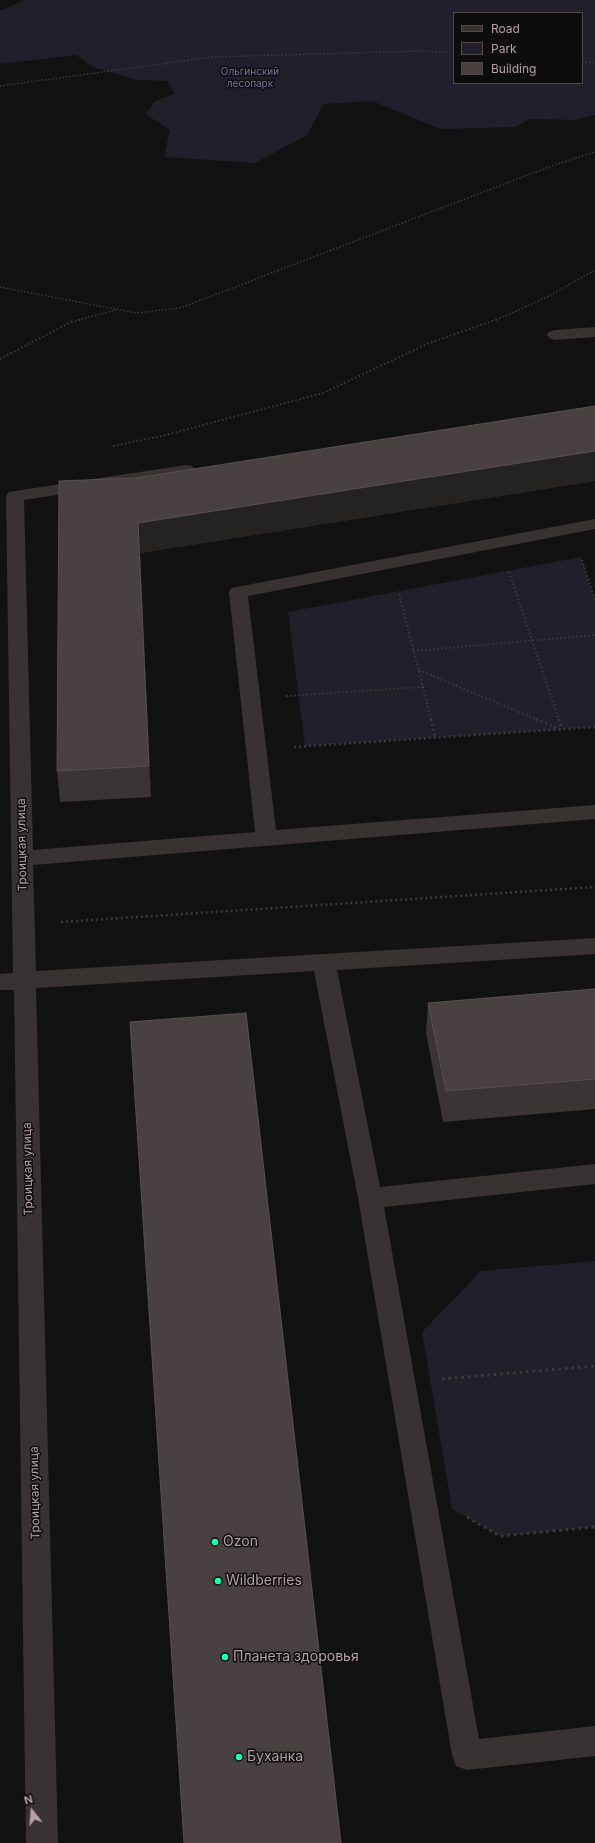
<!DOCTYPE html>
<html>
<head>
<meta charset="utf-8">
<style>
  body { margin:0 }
  #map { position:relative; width:595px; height:1843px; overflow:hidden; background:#131212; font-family:Inter,sans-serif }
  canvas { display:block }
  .legend { position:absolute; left:453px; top:12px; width:130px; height:72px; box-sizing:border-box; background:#0e0d0d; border:1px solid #51484b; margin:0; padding:5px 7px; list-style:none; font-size:12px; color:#b6a1a7 }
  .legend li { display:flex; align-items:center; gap:8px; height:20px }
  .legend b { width:20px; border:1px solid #51484b }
  .north { position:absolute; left:12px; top:1791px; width:40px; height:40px; -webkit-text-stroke:3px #0e0d0d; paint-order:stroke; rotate:343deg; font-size:11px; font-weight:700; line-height:16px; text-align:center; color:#b6a1a7 }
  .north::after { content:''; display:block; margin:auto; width:14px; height:18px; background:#b6a1a7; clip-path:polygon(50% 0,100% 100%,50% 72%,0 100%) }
</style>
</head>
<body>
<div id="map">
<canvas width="595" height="1843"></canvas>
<ul class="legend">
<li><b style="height:5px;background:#393233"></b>Road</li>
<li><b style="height:11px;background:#211f2a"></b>Park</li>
<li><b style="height:11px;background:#484041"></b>Building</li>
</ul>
<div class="north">N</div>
</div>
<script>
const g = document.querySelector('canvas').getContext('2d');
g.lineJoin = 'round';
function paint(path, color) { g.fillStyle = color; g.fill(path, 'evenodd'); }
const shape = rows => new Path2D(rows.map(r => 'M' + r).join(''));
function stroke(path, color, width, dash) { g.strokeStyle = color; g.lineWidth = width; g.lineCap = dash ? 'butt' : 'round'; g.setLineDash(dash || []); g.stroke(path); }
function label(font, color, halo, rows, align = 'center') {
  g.font = font + ' Inter,sans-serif'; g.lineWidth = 3; g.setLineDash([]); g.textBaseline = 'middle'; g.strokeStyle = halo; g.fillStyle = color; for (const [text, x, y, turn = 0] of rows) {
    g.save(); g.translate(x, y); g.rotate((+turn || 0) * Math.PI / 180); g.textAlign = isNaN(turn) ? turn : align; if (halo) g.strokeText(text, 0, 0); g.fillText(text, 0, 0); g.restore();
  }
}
paint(shape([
  [24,0,595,0,595,115,576,120,530,119,515,127,441,129,372,101,324,104,307,135,255,163,164,157,170,130,145,114,155,101,175,94,168,81,137,80,93,67,76,55,0,64,0,11],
  [454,13,582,13,582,83,454,83],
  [581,557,595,600,595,727,305,746,288,612],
  [595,1261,595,1527,500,1536,452,1509,422,1332,481,1271]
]), '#211f2a');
stroke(shape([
  [582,62,595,63],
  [0,86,212,57,422,51,454,53],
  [0,287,136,313,180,308,554,165,595,152],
  [78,320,116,310],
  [496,320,545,298,595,270]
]), '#40383a', 1.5, [1.5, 2]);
stroke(shape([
  [0,359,71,322,82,319],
  [113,446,162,436,323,393,427,344,498,319],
  [582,560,595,600],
  [509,572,559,720],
  [413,651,595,635],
  [419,670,538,720],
  [423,687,431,720],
  [286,696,423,687,399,594]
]), '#40383a', 2, [1.5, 2.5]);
stroke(shape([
  [431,719,435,737],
  [536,719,560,729],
  [559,719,562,729],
  [294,747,595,727],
  [61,922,595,887]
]), '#40383a', 2.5, [2, 3]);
stroke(shape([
  [442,1379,595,1366],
  [467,1517,500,1536,595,1527]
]), '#40383a', 3, [2.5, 4]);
paint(shape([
  [595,327,595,337,555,340,549,338,547,335,549,332,555,330,595,327],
  [186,465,192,466,195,470,192,474,24,500,33,850,255,832,229,592,231,588,595,519,595,529,248,596,276,830,595,805,595,819,33,865,36,971,595,938,595,954,337,970,380,1187,595,1164,595,1184,384,1207,479,1739,595,1726,595,1756,467,1770,456,1766,452,1755,358,1198,314,971,36,988,58,1843,26,1843,14,990,0,990,0,974,13,973,6,496,9,492,15,491,186,465]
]), '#393233');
paint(shape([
  [595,406,595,481,140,553,151,797,60,802,57,771,136,478],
  [595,989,595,1109,443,1122,426,1033,428,1003]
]), '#3a3435');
paint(shape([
  [595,451,595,481,140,553,151,797,149,766,138,523]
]), '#252222');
const building = shape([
  [595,406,595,451,138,523,149,766,57,771,59,481,136,478,595,406],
  [595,989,595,1079,446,1091,428,1003,595,989],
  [246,1013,341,1843,184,1843,130,1022,246,1013]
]);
paint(building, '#484041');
stroke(building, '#594f51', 1);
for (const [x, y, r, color] of [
  [215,1542,4,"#1effb6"],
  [218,1581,4,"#1effb6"],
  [225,1657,4,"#1effb6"],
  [239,1757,4,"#1effb6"]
]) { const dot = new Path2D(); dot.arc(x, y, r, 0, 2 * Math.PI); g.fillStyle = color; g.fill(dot); stroke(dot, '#0e0d0d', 1.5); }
label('10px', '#7976a3', '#0e0d0d', [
  ["Ольгинский",250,72],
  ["лесопарк",250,84]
]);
label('12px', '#b6a1a7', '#0e0d0d', [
  ["Троицкая улица",22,845,-91],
  ["Троицкая улица",28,1169,-91],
  ["Троицкая улица",35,1493,-91]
]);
label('14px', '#b6a1a7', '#0e0d0d', [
  ["Ozon",223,1542],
  ["Wildberries",226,1581],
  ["Планета здоровья",233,1657],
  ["Буханка",247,1757]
], 'left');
</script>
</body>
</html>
